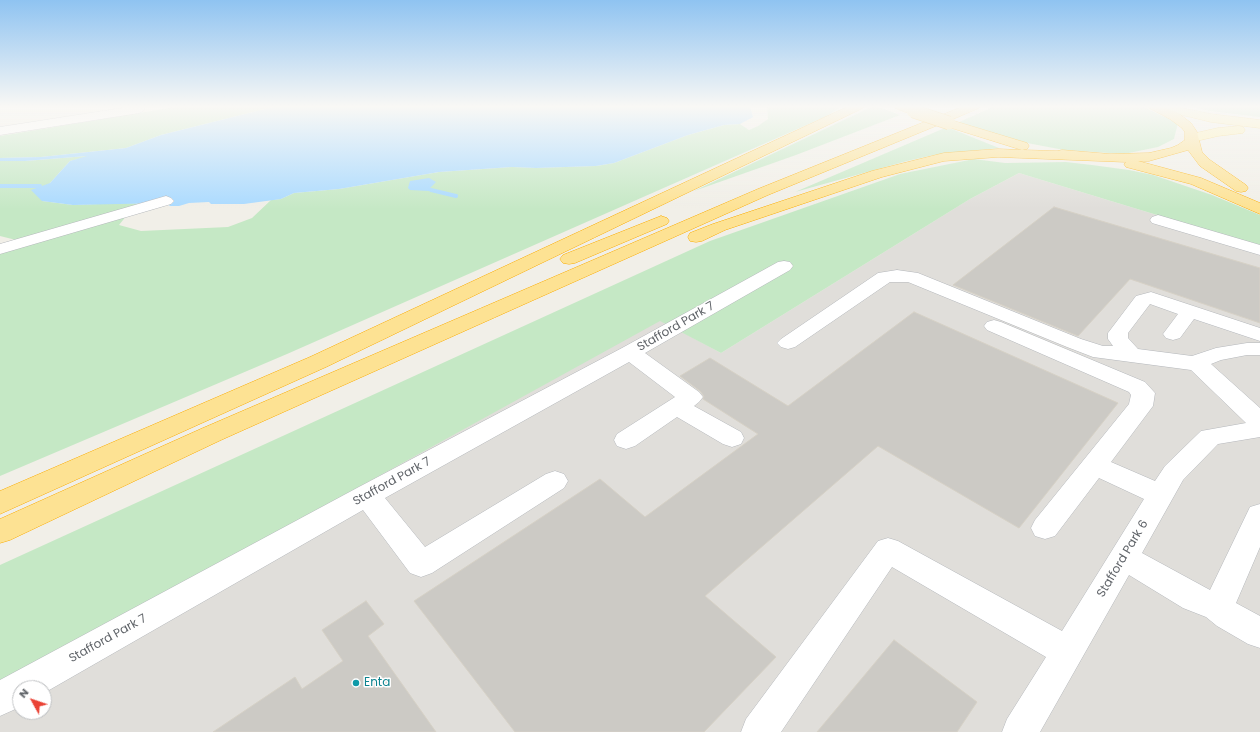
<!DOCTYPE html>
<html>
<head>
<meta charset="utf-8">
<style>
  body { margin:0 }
  #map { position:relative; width:1260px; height:732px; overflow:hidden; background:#f1efe8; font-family:Poppins,sans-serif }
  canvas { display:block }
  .north { position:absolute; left:12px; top:680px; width:40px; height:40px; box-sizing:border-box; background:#fff; border:1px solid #bfc1c3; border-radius:50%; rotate:310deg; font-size:11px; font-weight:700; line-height:16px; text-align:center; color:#5f6368 }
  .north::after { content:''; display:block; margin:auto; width:14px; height:18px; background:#ea4335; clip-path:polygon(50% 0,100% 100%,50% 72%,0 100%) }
</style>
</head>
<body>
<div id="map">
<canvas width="1260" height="732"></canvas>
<div class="north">N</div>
</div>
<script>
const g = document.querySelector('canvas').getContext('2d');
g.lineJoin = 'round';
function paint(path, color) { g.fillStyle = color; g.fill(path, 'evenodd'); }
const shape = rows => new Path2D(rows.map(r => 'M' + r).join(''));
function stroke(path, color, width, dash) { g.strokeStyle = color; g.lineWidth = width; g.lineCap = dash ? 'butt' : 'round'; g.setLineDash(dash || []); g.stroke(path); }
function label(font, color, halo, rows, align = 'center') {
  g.font = font + ' Poppins,sans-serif'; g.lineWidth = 3; g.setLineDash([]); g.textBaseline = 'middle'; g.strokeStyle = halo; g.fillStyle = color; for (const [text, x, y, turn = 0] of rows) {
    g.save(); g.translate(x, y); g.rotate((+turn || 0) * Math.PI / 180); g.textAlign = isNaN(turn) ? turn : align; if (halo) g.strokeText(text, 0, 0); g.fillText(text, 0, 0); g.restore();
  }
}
paint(shape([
  [1019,173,1203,229,1260,245,1260,732,0,732,0,685,660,320,721,353,970,199],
  [20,688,44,688,44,712,20,712]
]), '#e0deda');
paint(shape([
  [181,106,277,106,161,135,126,148,41,157,0,158,0,136],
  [767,106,842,106,827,116,287,354,0,476,0,253,127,215,119,225,141,231,228,227,252,218,271,200,281,199,294,193,339,189,439,172,512,167,536,168,596,166,614,163,688,135,724,125,740,124,749,130,758,126,768,119],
  [876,106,900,115,796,155,694,191,867,109],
  [995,106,1141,106,1178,123,1174,139,1158,147,1124,154,1064,150,1027,143,957,123],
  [1188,106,1260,106,1260,117,1210,111],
  [947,127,999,148,934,155,907,161,795,192],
  [86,156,88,157,70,161,50,183,42,201,73,205,124,203,150,204,16,240,0,236,0,161,25,161],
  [974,159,1005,163,1066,162,1092,165,1129,170,1153,175,1212,195,1260,215,1260,245,1203,229,1019,173,970,199,721,353,660,321,0,685,0,565,710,241,900,174]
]), '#c5e8c5');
paint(shape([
  [277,106,750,106,753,117,740,124,724,125,688,135,614,163,596,166,536,168,512,167,439,172,339,189,294,193,281,199,244,204,211,204,209,202,189,203,179,206,170,206,166,203,73,205,42,201,31,190,50,183,70,161,87,156,25,161,0,161,0,158,41,157,126,148,161,135],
  [429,178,436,182,430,188,432,189,429,191,410,190,408,188,410,181]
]), '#aadaff');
stroke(shape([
  [0,186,40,186],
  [431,190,456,196]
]), '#aadaff', 4);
const building = shape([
  [1054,207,1260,268,1260,323,1130,279,1078,336,953,285,1054,207],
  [914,312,1118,403,1019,528,878,446,705,596,776,657,704,732,515,732,414,601,600,479,645,517,758,434,703,399,704,396,700,391,680,376,710,358,788,406,914,312],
  [366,601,384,624,368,636,436,732,213,732,295,677,302,689,343,661,322,630,366,601],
  [894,640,977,702,957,732,817,732,894,640]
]);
paint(building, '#cccac5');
stroke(building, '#d6d1c6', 1);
const minor = shape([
  [135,106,143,107,145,109,143,111,139,113,0,135,0,127,135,106],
  [166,196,171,198,174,201,171,204,0,254,0,244,166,196],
  [1158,215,1260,245,1260,255,1152,223,1150,220,1152,217,1158,215],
  [784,261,790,262,793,266,790,270,645,353,699,392,703,397,699,402,694,406,741,432,744,438,741,444,732,447,723,444,677,417,635,446,626,449,617,446,614,440,617,434,675,397,629,362,385,498,425,547,546,474,555,471,564,474,568,481,564,488,432,573,421,577,410,573,363,510,44,693,44,688,20,688,20,707,0,716,0,680,357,488,622,348,778,262,784,261],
  [897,270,918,273,1081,339,1103,346,1113,346,1108,339,1108,333,1136,296,1151,292,1260,328,1260,341,1194,319,1180,338,1173,340,1166,338,1163,334,1178,314,1150,304,1128,333,1128,338,1138,349,1192,356,1216,348,1247,343,1260,343,1260,355,1247,355,1221,360,1211,364,1260,408,1260,437,1218,444,1183,480,1142,553,1210,590,1250,507,1260,504,1260,547,1236,603,1260,616,1260,648,1248,644,1217,626,1206,617,1183,608,1129,575,1040,732,1002,732,1007,719,1046,657,892,567,781,732,741,732,746,719,878,541,888,538,898,541,1062,631,1144,499,1099,478,1055,536,1045,539,1035,536,1031,528,1035,520,1129,404,1131,395,1129,392,987,330,984,326,987,322,994,320,1001,322,1145,382,1155,393,1153,406,1111,462,1155,481,1165,466,1201,431,1246,423,1191,370,1093,357,1067,347,908,282,890,282,795,347,788,349,781,347,777,343,781,339,878,273,897,270]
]);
const major = shape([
  [1151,106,1173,106,1211,114,1260,120,1260,128,1211,122,1153,108,1151,106],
  [1239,126,1243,127,1245,130,1243,133,1218,136,1192,142,1187,141,1186,138,1187,135,1218,128,1239,126]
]);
const highway = shape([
  [849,106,865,106,863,108,326,367,0,514,0,491,310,357,849,106],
  [893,106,910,106,917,108,919,111,917,114,913,115,895,108,893,106],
  [964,106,981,106,979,108,951,120,1027,143,1029,146,1027,149,1022,150,1057,151,1062,150,1110,154,1149,153,1171,148,1178,145,1185,140,1185,132,1182,128,1170,119,1149,108,1147,106,1163,106,1178,113,1191,123,1197,132,1202,152,1210,160,1246,185,1248,188,1246,191,1241,192,1236,191,1200,166,1188,150,1149,161,1138,161,1201,178,1260,203,1260,214,1191,184,1126,167,1124,164,1126,162,998,157,944,161,882,177,725,230,702,241,696,242,690,241,688,237,690,233,713,224,872,171,944,153,998,149,1022,150,945,126,943,123,768,195,221,440,10,540,0,543,0,519,203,428,758,189,964,106],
  [661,216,667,218,669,221,667,224,575,263,569,264,563,263,560,259,563,255,661,216]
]);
stroke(minor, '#b5b8bc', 1);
stroke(major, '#f2c960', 1);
stroke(highway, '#f9ab00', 1);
paint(minor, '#fff');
paint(major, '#fff2af');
paint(highway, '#fde293');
const highwayBridge = shape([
  [913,111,949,123]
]);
stroke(highwayBridge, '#f9ab00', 14, []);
stroke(highwayBridge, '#fde293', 13);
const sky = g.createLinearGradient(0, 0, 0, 209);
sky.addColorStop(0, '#8fc3f1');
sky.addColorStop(0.51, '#f9f8f5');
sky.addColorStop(1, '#f9f8f500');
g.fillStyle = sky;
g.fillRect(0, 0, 1260, 209);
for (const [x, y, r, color] of [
  [356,683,4,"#0f9aa8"]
]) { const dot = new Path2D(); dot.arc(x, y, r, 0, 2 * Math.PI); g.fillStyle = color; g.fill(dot); stroke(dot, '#fff', 1.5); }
label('12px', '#5f6368', '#fff', [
  ["Stafford Park 7",676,327,-30],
  ["Stafford Park 7",392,482,-29],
  ["Stafford Park 6",1123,559,-59],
  ["Stafford Park 7",108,639,-29]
]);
label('12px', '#0d838f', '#fff', [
  ["Enta",364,683]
], 'left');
</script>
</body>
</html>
